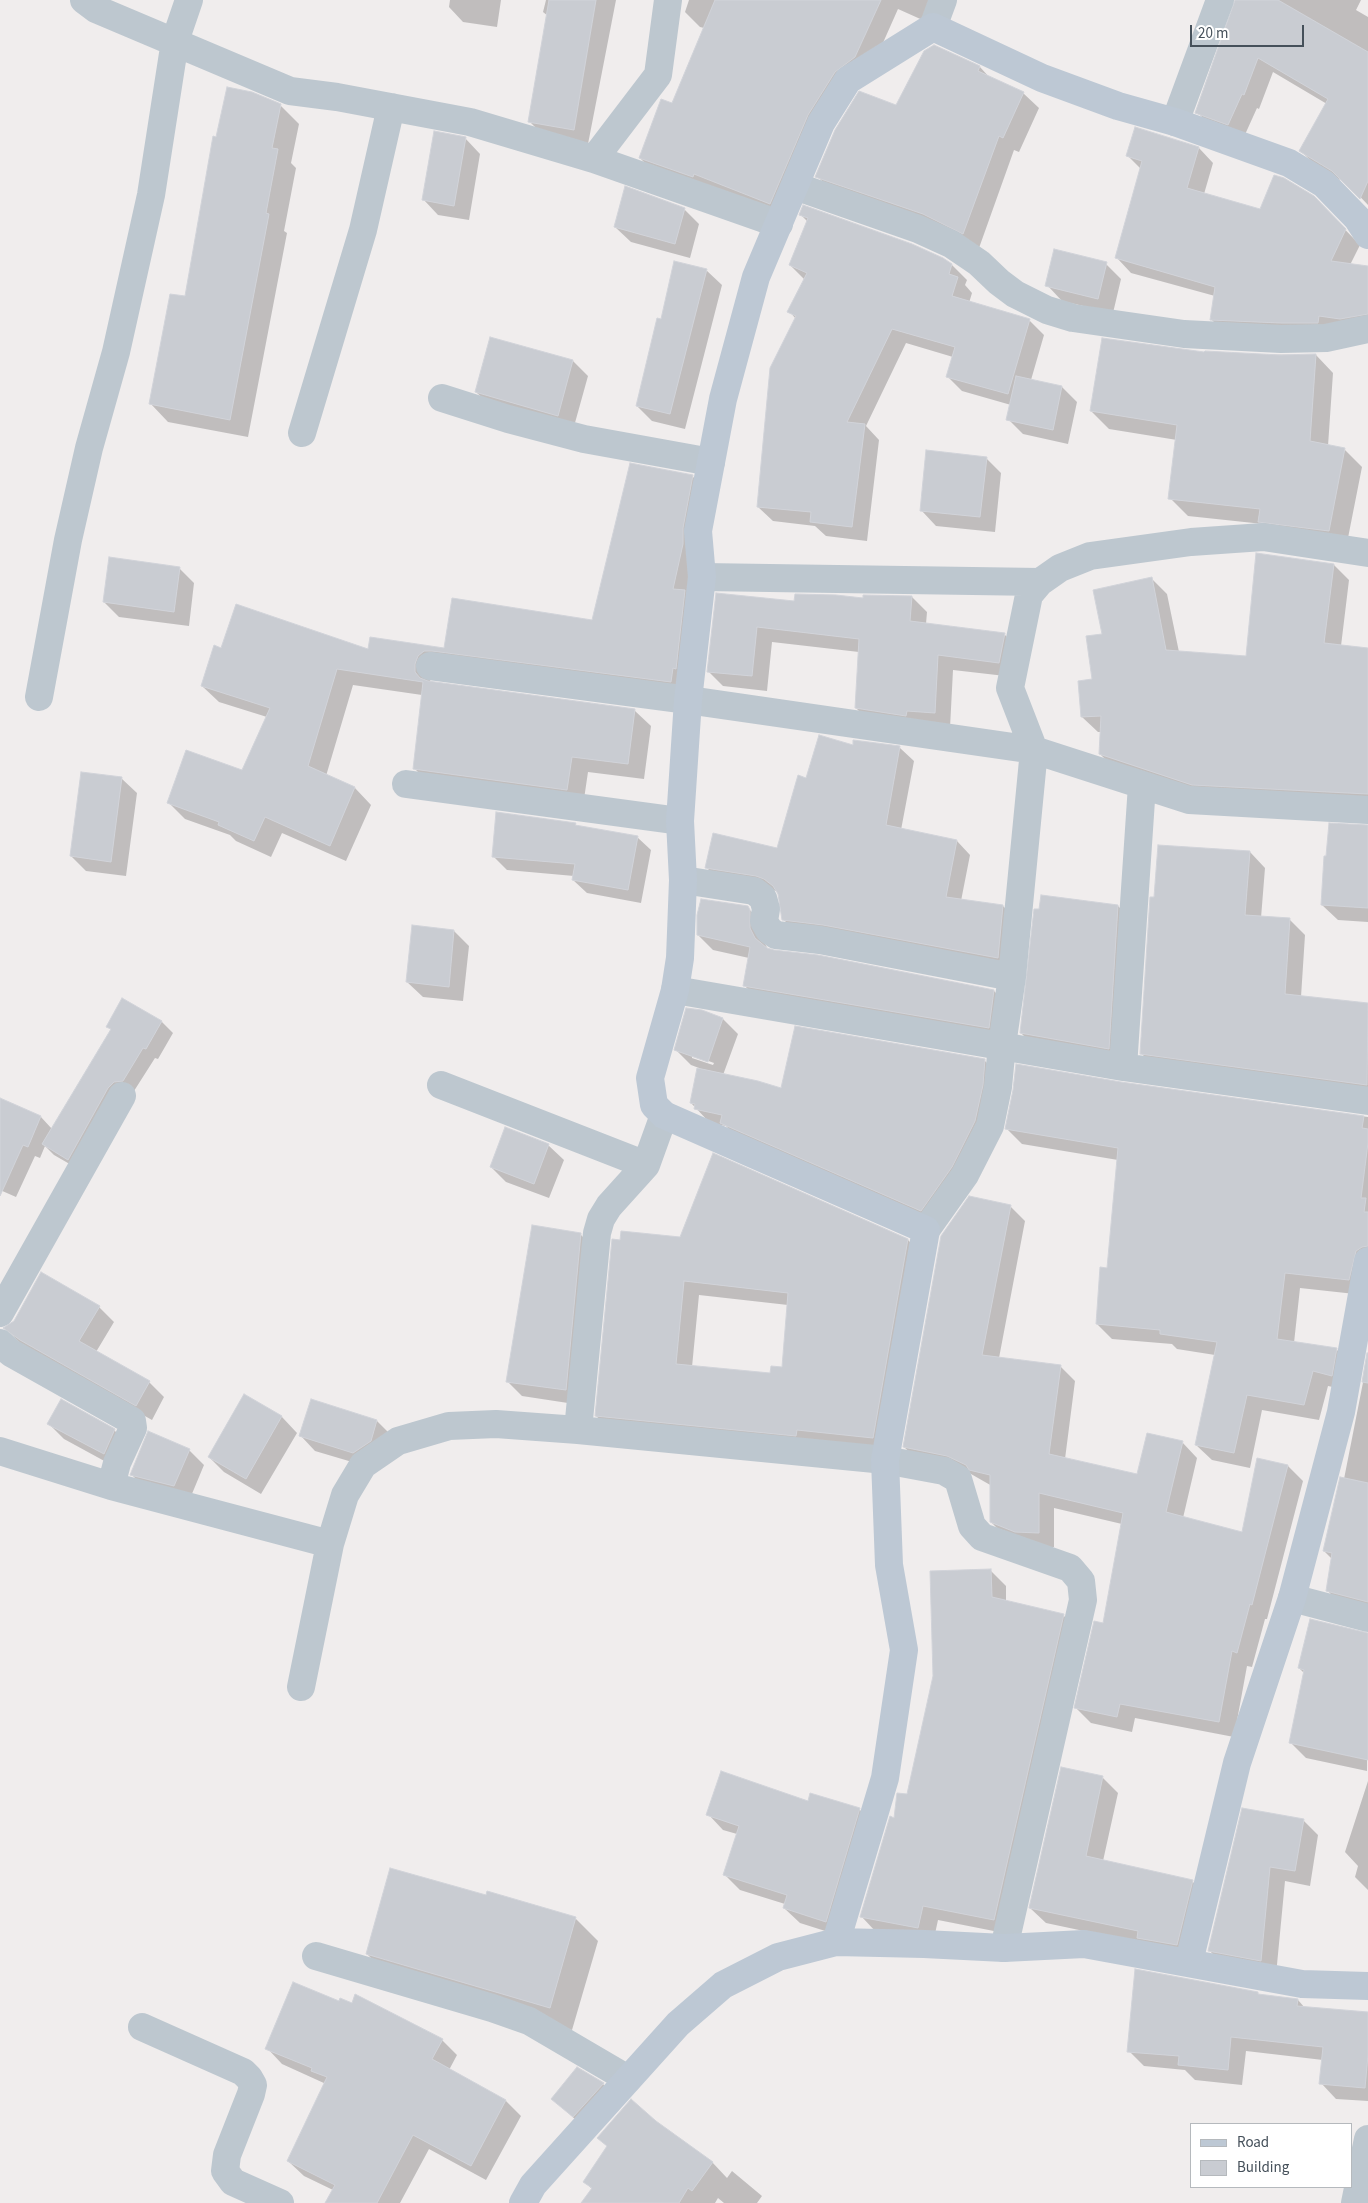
<!DOCTYPE html>
<html>
<head>
<meta charset="utf-8">
<style>
  body { margin:0 }
  #map { position:relative; width:1368px; height:2203px; overflow:hidden; background:#f0eded; font-family:"Source Sans 3",sans-serif }
  canvas { display:block }
  .legend { position:absolute; left:1190px; top:2123px; width:162px; height:65px; box-sizing:border-box; background:#fff; border:1px solid #b5b9bd; margin:0; padding:6px 9px; list-style:none; font-size:15px; color:#45505a }
  .legend li { display:flex; align-items:center; gap:10px; height:25px }
  .legend b { width:25px; border:1px solid #b5b9bd }
  .scale { position:absolute; left:1190px; top:25px; width:114px; height:22px; box-sizing:border-box; border:2px solid #45505a; border-top:0; padding-left:6px; font-size:15px; line-height:18px; white-space:nowrap; color:#45505a; -webkit-text-stroke:4px #fff; paint-order:stroke }
</style>
</head>
<body>
<div id="map">
<canvas width="1368" height="2203"></canvas>
<ul class="legend">
<li><b style="height:6px;background:#bdc8d4"></b>Road</li>
<li><b style="height:14px;background:#c9ccd2"></b>Building</li>
</ul>
<div class="scale">20 m</div>
</div>
<script>
const g = document.querySelector('canvas').getContext('2d');
g.lineJoin = 'round';
function paint(path, color) { g.fillStyle = color; g.fill(path, 'evenodd'); }
const shape = rows => new Path2D(rows.map(r => 'M' + r).join(''));
function stroke(path, color, width, dash) { g.strokeStyle = color; g.lineWidth = width; g.lineCap = dash ? 'butt' : 'round'; g.setLineDash(dash || []); g.stroke(path); }
paint(shape([
  [450,0,501,0,497,27,463,22,449,7],
  [546,0,616,0,588,144,545,137,529,121,548,16,543,12],
  [689,0,948,0,936,26,898,9,870,72,850,87,785,218,655,173,640,158,673,105,704,28,700,27,685,12],
  [1236,0,1361,0,1356,10,1368,17,1368,205,1349,185,1316,166,1301,151,1327,104,1273,72,1259,109,1257,108,1243,139,1212,127,1197,112],
  [934,46,980,67,990,78,1023,93,1039,108,1019,152,1014,150,979,248,832,191,817,176,896,106],
  [280,105,299,124,291,163,296,168,284,231,287,233,248,437,168,422,150,403,186,298,217,138],
  [1136,129,1199,148,1213,163,1204,194,1260,211,1329,213,1360,245,1350,265,1368,267,1368,330,1226,334,1211,319,1215,296,1131,273,1117,258,1141,169,1128,156],
  [465,138,480,154,469,220,438,215,423,199],
  [684,209,699,224,690,258,631,242,615,227],
  [801,215,952,265,967,280,965,285,972,293,969,303,1029,320,1044,335,1031,380,1062,387,1077,402,1068,444,1023,434,1008,419,1011,405,962,391,947,376,953,357,906,343,866,426,879,440,867,541,826,536,815,526,773,521,758,507,796,319,789,311,805,280,790,265,808,222],
  [1106,264,1121,279,1113,313,1062,301,1047,285],
  [706,270,722,285,685,429,652,421,637,406,662,320],
  [1205,354,1316,355,1333,373,1328,446,1344,449,1362,467,1346,548,1263,524,1188,516,1170,498,1177,440,1109,429,1091,411],
  [573,361,588,376,573,430,492,407,476,392],
  [986,458,1001,473,995,532,936,526,921,510],
  [692,476,709,492,687,698,434,672,430,680,431,683,634,710,651,726,644,779,588,772,583,806,431,785,415,769,422,695,353,685,326,776,355,788,371,805,346,861,282,833,271,857,236,841,230,835,185,819,168,802,243,772,267,717,219,702,202,686,222,649,445,649,592,622],
  [1334,565,1349,580,1341,646,1368,649,1368,809,1208,800,1116,770,1100,754,1101,732,1098,732,1082,717,1094,681,1104,635,1152,579,1167,594,1179,652,1247,658],
  [179,568,194,583,189,626,119,617,104,602],
  [717,595,795,602,912,597,927,612,926,624,1005,635,1020,650,1014,677,953,670,950,728,871,723,856,708,859,652,772,642,767,691,723,686,708,671],
  [854,741,900,748,914,761,901,830,957,841,970,855,961,901,1003,906,1017,920,1012,971,797,933,783,919,778,892,771,889,720,881,706,867,778,850,807,779,854,747],
  [121,778,137,793,126,876,86,871,71,856],
  [575,824,578,827,637,837,651,850,641,903,587,893,573,880,574,876,507,870,494,857],
  [1368,827,1368,922,1338,920,1322,905],
  [1250,852,1265,868,1261,918,1289,919,1305,935,1301,997,1368,1005,1368,1098,1156,1069,1141,1053,1155,898],
  [1118,906,1133,921,1123,1063,1036,1048,1021,1033,1040,911],
  [747,907,765,926,765,944,768,949,994,991,1009,1006,1004,1043,759,1001,744,985,749,958,713,950,698,935],
  [454,931,469,946,463,1001,423,997,407,982],
  [701,1012,723,1019,738,1034,723,1075,782,1090,984,1060,999,1075,936,1224,736,1137,726,1126,710,1123,691,1103,699,1068,691,1065,676,1050],
  [692,1055,714,1063,713,1065,692,1058],
  [162,1022,173,1033,158,1059,155,1058,134,1091,80,1170,54,1155,45,1146,40,1158,35,1156,16,1197,0,1190,0,1105,2,1100,41,1117,52,1129,112,1030,108,1026],
  [1121,1084,1368,1117,1368,1274,1364,1295,1300,1288,1294,1343,1336,1349,1352,1365,1347,1390,1328,1386,1319,1420,1262,1410,1250,1468,1212,1460,1196,1445,1215,1355,1177,1349,1172,1344,1112,1339,1097,1324,1108,1269,1118,1160,1022,1144,1007,1129],
  [548,1145,564,1160,549,1198,506,1182,491,1167],
  [1010,1206,1025,1221,999,1358,1060,1366,1075,1381,1065,1459,1138,1476,1182,1442,1197,1458,1183,1518,1243,1534,1258,1460,1288,1466,1303,1481,1267,1619,1265,1619,1252,1667,1247,1666,1234,1737,1135,1718,1132,1732,1091,1723,1076,1708,1104,1624,1122,1524,1054,1508,1054,1547,1031,1547,1006,1537,991,1522,992,1486,964,1470,920,1462,904,1447],
  [581,1235,596,1250,581,1405,522,1396,507,1381],
  [681,1238,908,1240,923,1256,888,1452,611,1430,596,1416],
  [699,1295,788,1305,783,1368,771,1374,692,1367],
  [99,1307,114,1322,96,1352,149,1382,164,1397,152,1420,37,1355,20,1343,5,1328],
  [1368,1357,1368,1613,1342,1606,1327,1590,1332,1559,1324,1551,1344,1479],
  [244,1395,282,1417,297,1433,261,1494,224,1472,209,1457],
  [62,1401,114,1430,130,1446,119,1469,64,1439,49,1424],
  [377,1421,392,1436,369,1467,315,1451,300,1435],
  [189,1450,204,1465,189,1501,147,1490,132,1475],
  [990,1570,1006,1586,1006,1602,1063,1615,1078,1630,1009,1934,938,1920,933,1943,876,1932,861,1916,895,1819,908,1795],
  [1368,1634,1367,1771,1306,1758,1290,1742,1305,1674,1299,1668],
  [1102,1777,1118,1793,1103,1861,1192,1881,1207,1896,1192,1960,1145,1944,1046,1923,1030,1908],
  [1368,1781,1368,1890,1355,1877,1358,1866,1345,1852],
  [808,1802,859,1809,874,1824,841,1936,800,1923,784,1908,785,1904,740,1890,725,1875,737,1834,723,1830,708,1814],
  [1303,1820,1318,1835,1310,1886,1285,1881,1276,1975,1224,1966,1209,1950],
  [487,1896,575,1918,598,1941,572,2030,390,1977,367,1954],
  [1257,1993,1260,1995,1298,2000,1305,2008,1368,2013,1368,2101,1336,2099,1321,2083,1323,2060,1246,2051,1242,2085,1195,2080,1185,2070,1144,2066,1129,2051],
  [340,2002,353,2004,442,2040,457,2055,449,2070,506,2101,521,2116,486,2180,429,2149,400,2203,333,2203,333,2190,304,2176,288,2161,326,2084,282,2064,267,2048],
  [603,2084,618,2099,589,2132,553,2099],
  [656,2122,712,2162,727,2178,732,2171,762,2196,757,2203,724,2203,718,2198,715,2203,583,2203,592,2189,585,2182,608,2147,598,2138]
]), '#0003');
const building = shape([
  [549,0,596,0,574,130,528,122,549,0],
  [715,0,881,0,855,57,835,72,808,115,770,204,694,174,693,177,639,158,661,99,672,103,715,0],
  [1235,0,1278,0,1368,52,1368,181,1360,199,1332,171,1299,151,1328,99,1258,58,1244,95,1242,94,1228,125,1195,113,1235,0],
  [934,45,980,66,978,71,1024,92,1003,138,999,136,963,234,923,214,815,177,835,130,859,91,896,105,924,51,934,45],
  [227,87,252,92,281,104,272,148,278,149,266,213,269,214,230,420,149,404,170,294,185,296,213,136,216,137,227,87],
  [1135,127,1199,147,1187,188,1260,209,1274,175,1284,178,1314,196,1346,229,1331,261,1368,266,1368,314,1340,319,1319,316,1318,323,1281,323,1210,320,1215,287,1115,258,1142,161,1126,156,1135,127],
  [434,131,466,137,454,206,422,200,434,131],
  [625,186,685,208,675,244,614,227,625,186],
  [803,205,912,244,943,258,952,264,949,274,958,277,952,296,1030,319,1008,394,946,377,955,347,892,329,847,422,865,424,852,527,810,522,811,512,757,507,770,368,796,316,787,312,807,273,789,265,808,218,799,215,803,205],
  [1054,249,1107,262,1098,299,1045,286,1054,249],
  [674,261,707,269,670,414,636,406,657,318,661,319,674,261],
  [490,337,573,360,558,416,475,392,490,337],
  [1102,338,1204,352,1205,351,1280,355,1316,354,1310,441,1345,448,1329,531,1258,522,1260,509,1168,499,1177,425,1090,411,1102,338],
  [1016,376,1062,386,1053,430,1006,420,1016,376],
  [926,450,987,457,980,517,920,511,926,450],
  [630,463,693,475,683,528,683,544,673,589,685,590,676,669,673,668,671,682,432,651,424,651,418,656,415,664,415,672,420,678,428,681,635,709,628,764,572,757,567,790,413,769,423,682,337,669,308,766,355,787,330,846,265,817,254,841,218,825,219,822,167,803,186,750,242,770,270,708,201,686,214,645,221,648,236,604,368,649,370,637,444,648,452,598,592,620,630,463],
  [1256,553,1334,564,1324,643,1368,648,1368,794,1192,785,1099,754,1101,716,1081,717,1078,681,1092,679,1086,636,1102,634,1093,590,1152,577,1166,650,1246,656,1256,553],
  [109,557,180,567,174,612,103,602,109,557],
  [716,593,794,601,795,594,836,595,863,598,863,595,912,596,910,621,1005,633,999,663,938,655,935,713,907,711,906,716,855,708,859,639,757,627,752,676,707,672,716,593],
  [819,735,853,745,853,740,900,746,886,825,957,840,946,897,1003,905,998,958,823,925,782,920,778,894,773,886,764,879,756,876,705,868,713,833,777,848,798,775,806,778,819,735],
  [81,772,122,777,111,862,70,856,81,772],
  [496,812,576,823,575,825,638,836,628,890,572,880,575,864,492,857,496,812],
  [1329,823,1368,825,1368,908,1321,905,1324,856,1326,856,1329,823],
  [1158,845,1250,851,1245,915,1290,918,1285,994,1368,1003,1367,1085,1140,1054,1150,897,1154,897,1158,845],
  [1041,895,1118,905,1109,1049,1020,1033,1034,909,1039,909,1041,895],
  [701,899,748,906,750,910,750,928,755,938,767,948,774,950,818,955,994,990,989,1028,743,986,750,947,697,935,697,915,701,899],
  [412,925,454,930,449,987,406,982,412,925],
  [122,998,162,1021,146,1049,143,1048,123,1081,114,1082,108,1088,68,1160,42,1144,111,1029,106,1027,122,998],
  [686,1008,702,1010,723,1018,708,1062,674,1050,686,1008],
  [795,1026,985,1059,983,1085,975,1121,952,1167,921,1211,720,1123,722,1115,694,1109,695,1104,690,1103,697,1068,758,1081,781,1088,795,1026],
  [1016,1064,1121,1082,1364,1116,1362,1128,1368,1129,1368,1143,1361,1198,1366,1198,1364,1212,1368,1212,1368,1246,1362,1247,1356,1251,1349,1280,1285,1273,1277,1339,1337,1348,1332,1376,1313,1371,1304,1405,1247,1395,1234,1453,1195,1445,1217,1342,1160,1334,1160,1330,1096,1324,1100,1267,1107,1268,1118,1148,1005,1129,1013,1090,1016,1064],
  [0,1098,41,1116,28,1147,23,1145,0,1196,0,1098],
  [505,1127,549,1144,534,1184,490,1167,505,1127],
  [713,1153,908,1239,873,1438,797,1430,796,1436,595,1416,612,1239,620,1240,621,1231,680,1237,713,1153],
  [684,1281,788,1293,782,1367,771,1366,770,1373,676,1364,684,1281],
  [969,1196,1011,1205,982,1355,1061,1365,1049,1454,1137,1474,1147,1433,1183,1441,1166,1512,1242,1532,1257,1458,1288,1465,1252,1605,1250,1604,1237,1653,1232,1651,1219,1722,1120,1704,1117,1717,1074,1708,1094,1621,1103,1623,1123,1513,1039,1493,1039,1533,1015,1532,990,1522,990,1475,969,1470,966,1465,947,1456,903,1447,941,1236,969,1196],
  [532,1225,581,1233,566,1390,506,1382,532,1225],
  [41,1272,100,1306,79,1341,150,1381,136,1406,20,1340,3,1328,14,1321,41,1272],
  [1367,1353,1368,1353,1368,1383,1362,1382,1367,1353],
  [244,1394,282,1416,246,1479,208,1457,244,1394],
  [61,1399,115,1429,104,1454,47,1424,61,1399],
  [311,1399,377,1420,371,1441,353,1453,299,1436,311,1399],
  [148,1431,190,1449,174,1486,130,1475,148,1431],
  [1340,1477,1368,1483,1368,1602,1326,1591,1332,1553,1323,1551,1340,1477],
  [991,1569,992,1597,1064,1614,994,1920,923,1906,918,1928,860,1917,890,1816,894,1818,897,1793,907,1794,933,1676,930,1571,991,1569],
  [1310,1619,1368,1633,1368,1760,1289,1743,1304,1670,1298,1668,1310,1619],
  [1061,1767,1103,1776,1086,1856,1193,1880,1177,1945,1137,1938,1138,1931,1029,1908,1061,1767],
  [721,1771,808,1801,810,1793,860,1808,826,1922,783,1908,787,1895,723,1875,739,1826,706,1815,721,1771],
  [1242,1808,1304,1819,1295,1871,1270,1867,1261,1961,1208,1951,1242,1808],
  [390,1868,486,1895,487,1891,576,1917,550,2008,366,1954,390,1868],
  [1135,1969,1258,1992,1258,1994,1298,1999,1297,2006,1368,2012,1368,2055,1365,2088,1319,2084,1323,2047,1231,2037,1228,2070,1178,2065,1179,2056,1127,2052,1135,1969],
  [293,1982,339,2001,340,1998,352,2003,355,1994,443,2039,432,2059,506,2100,471,2166,413,2135,377,2203,325,2203,335,2185,287,2161,327,2077,311,2071,312,2068,265,2049,293,1982],
  [577,2067,604,2083,573,2117,551,2099,577,2067],
  [631,2099,656,2121,713,2162,692,2191,688,2188,679,2203,581,2203,592,2188,583,2182,607,2146,597,2138,631,2099]
]);
paint(building, '#c9ccd2');
stroke(building, '#d1d3d9', 1);
stroke(shape([
  [84,0,96,9,290,91,337,97,470,122,594,159,779,224],
  [933,27,943,0],
  [1175,122,1220,0],
  [594,159,658,75,668,0],
  [795,186,918,229,951,244,979,263,999,282,1015,294,1047,310,1073,318,1184,334,1281,339,1326,338,1368,329],
  [442,398,508,419,584,439,711,462],
  [302,433,363,230,391,107],
  [702,577,1040,582],
  [430,666,688,700,1034,750,1189,800,1368,810],
  [39,697,68,540,89,448,116,352,151,195,175,41,189,0],
  [406,784,680,821],
  [683,880,754,891,763,898,766,909,764,921,769,930,776,935,820,940,1012,977],
  [675,990,1123,1067,1368,1101],
  [1123,1067,1142,785],
  [441,1085,646,1165],
  [926,1230,965,1175,990,1126,998,1087,1002,1045,1012,977,1034,750,1010,688,1029,595,1040,582,1060,568,1090,556,1191,542,1263,537,1368,553],
  [0,1313,122,1096],
  [0,1343,11,1353,132,1421,133,1428,117,1463,111,1486],
  [578,1430,597,1233,601,1219,609,1206,646,1165,664,1115],
  [0,1451,111,1486,330,1544],
  [1292,1598,1368,1618],
  [301,1687,330,1544,345,1495,363,1465,398,1441,449,1426,496,1424,578,1430,885,1460,944,1471,958,1479,972,1526,982,1537,1070,1568,1081,1581,1083,1600,1004,1948],
  [316,1956,492,2008,529,2021,628,2079],
  [142,2027,243,2072,249,2078,253,2085,251,2094,227,2155,225,2171,233,2182,280,2203],
  [1355,2203,1368,2139]
]), '#bdc7cf', 28);
stroke(shape([
  [836,1942,885,1778,904,1650,889,1565,885,1460,926,1230,664,1115,654,1105,650,1078,675,990,680,958,683,880,680,821,688,700,702,577,698,531,723,399,756,277,821,123,848,80,933,27,1042,78,1118,106,1175,122,1289,163,1324,184,1357,218,1368,235],
  [1189,1962,1237,1763,1292,1598,1341,1412,1368,1261],
  [523,2203,533,2185,678,2024,723,1985,778,1957,836,1942,924,1944,1004,1948,1084,1944,1302,1984,1368,1986]
]), '#bdc8d4', 28);
</script>
</body>
</html>
